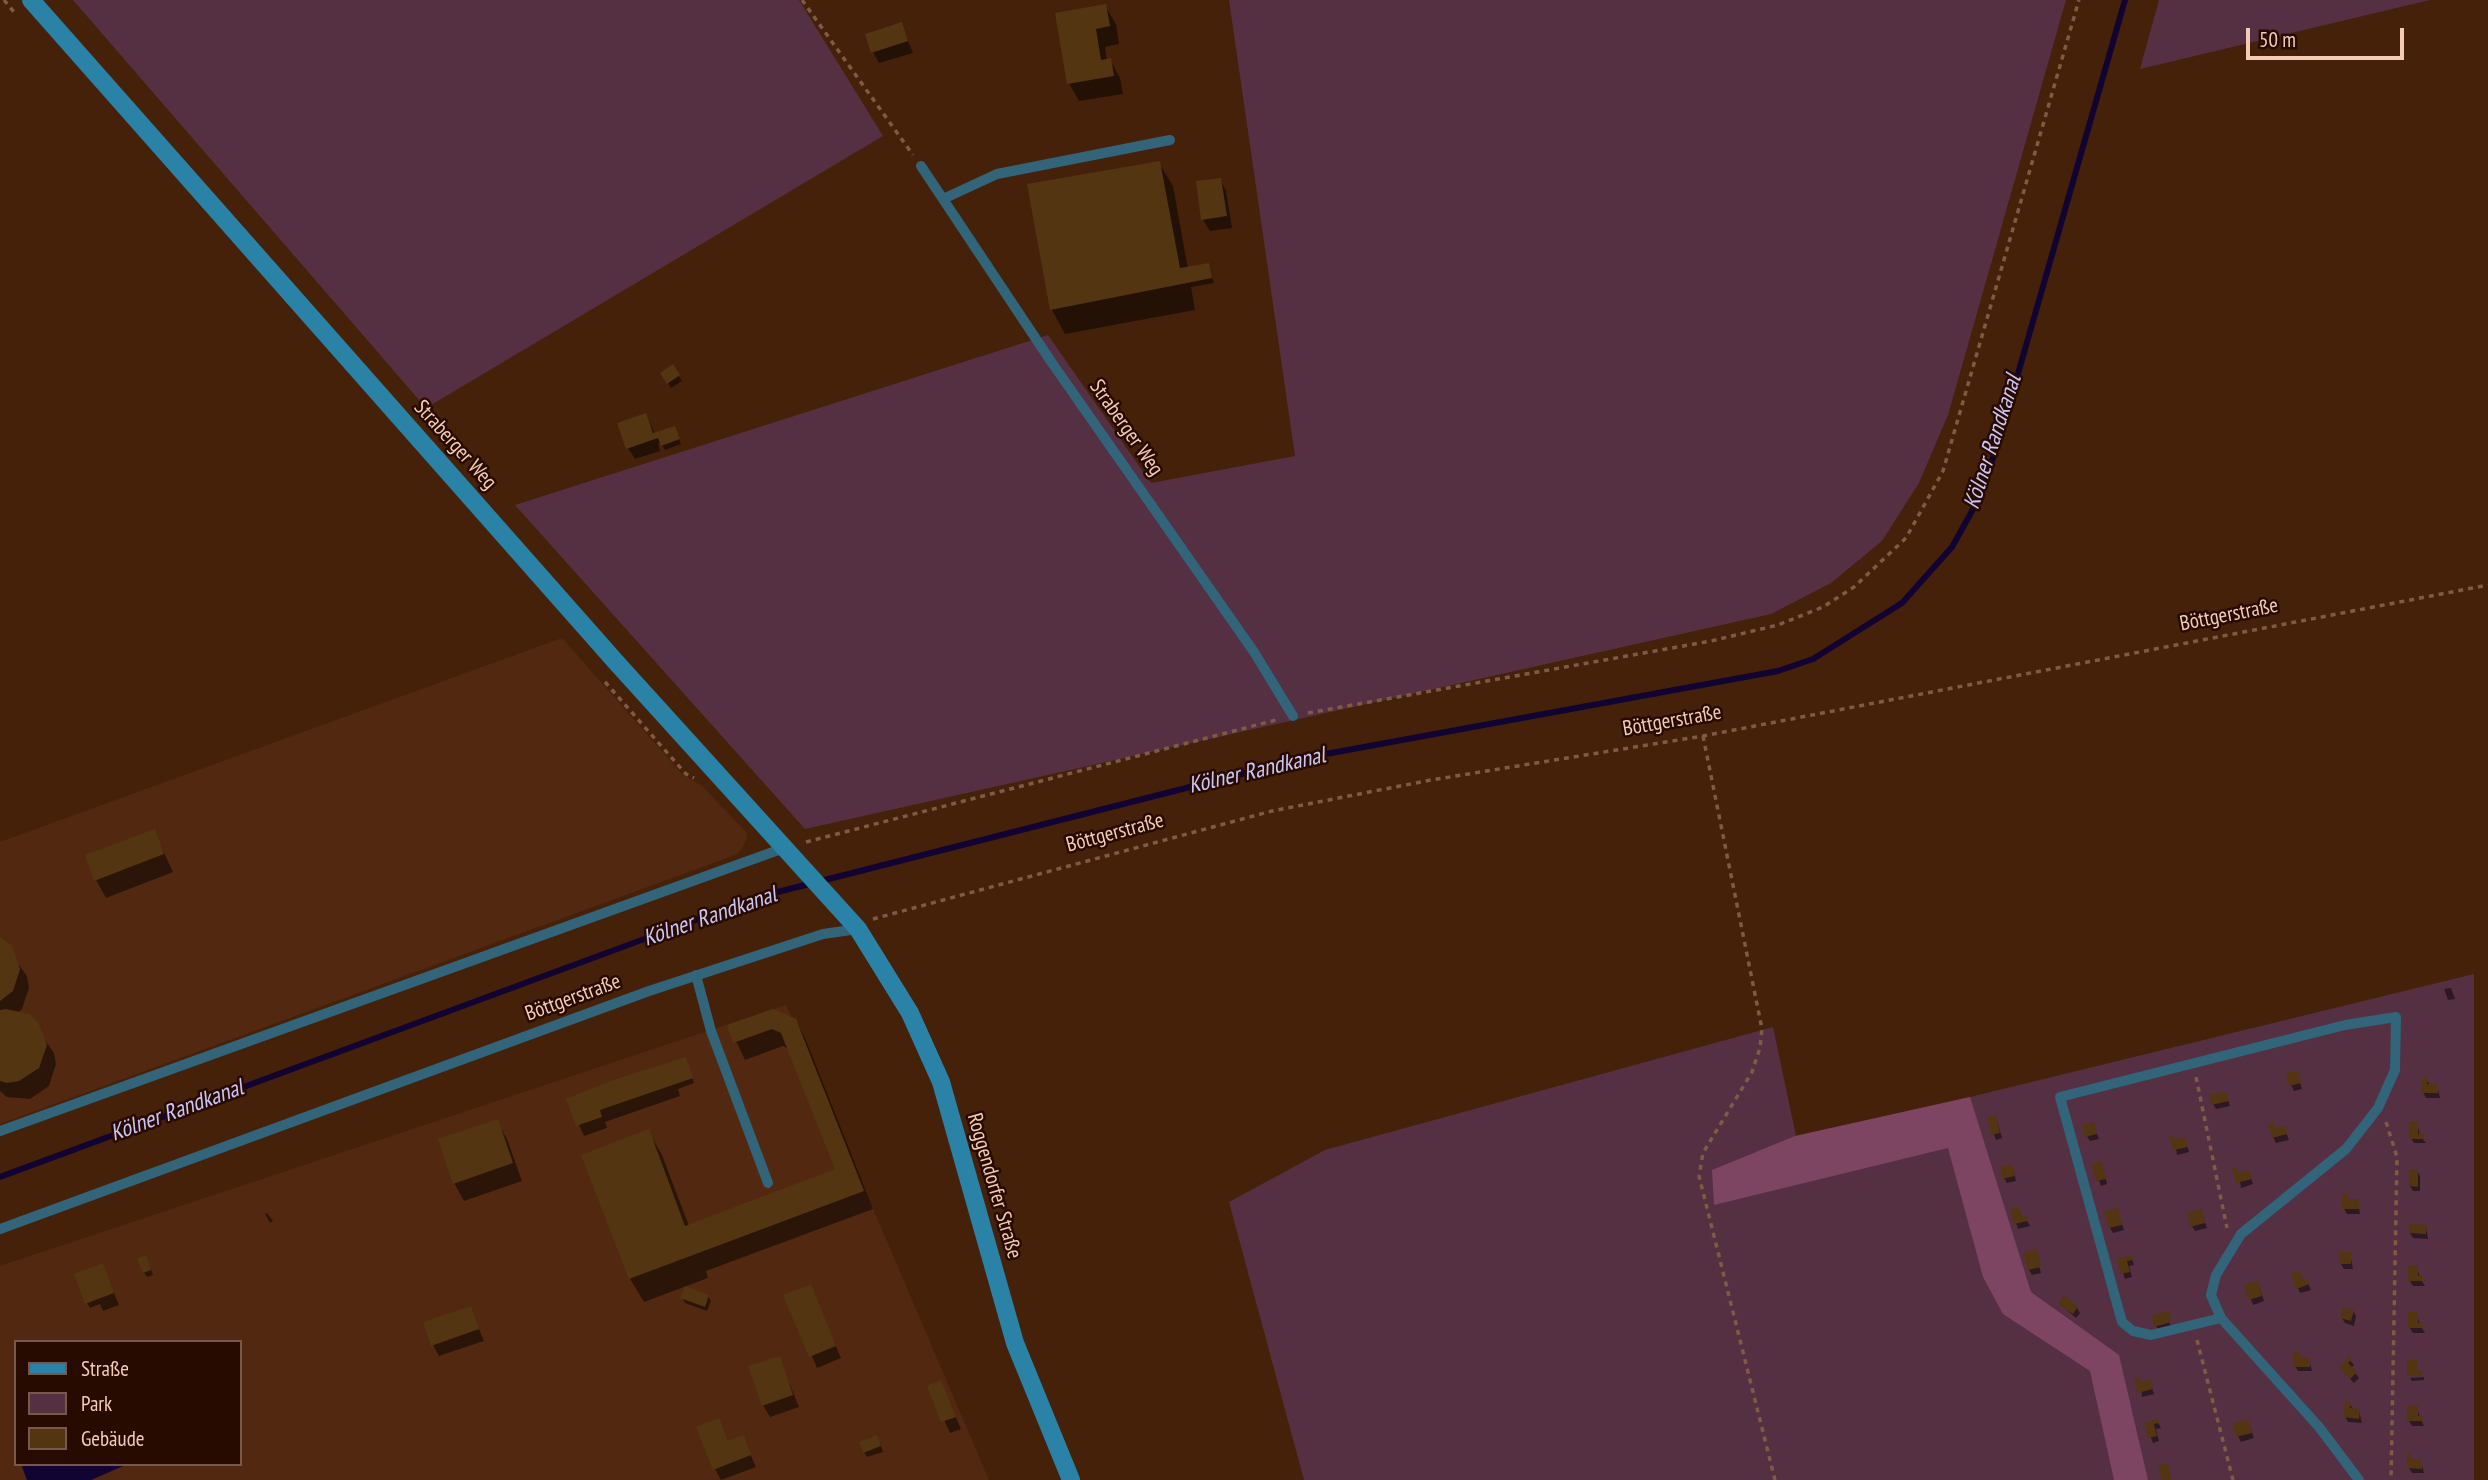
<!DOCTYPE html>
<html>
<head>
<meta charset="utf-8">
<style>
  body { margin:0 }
  #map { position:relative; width:2488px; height:1480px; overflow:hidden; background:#45210a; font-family:"PT Sans Narrow",sans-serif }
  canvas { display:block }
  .legend { position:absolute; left:14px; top:1340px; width:228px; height:126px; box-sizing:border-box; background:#270b00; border:2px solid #795849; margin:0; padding:9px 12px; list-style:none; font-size:21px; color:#f4ccb6 }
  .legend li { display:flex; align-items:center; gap:14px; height:35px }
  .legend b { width:35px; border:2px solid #795849 }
  .scale { position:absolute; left:2246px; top:28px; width:158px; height:32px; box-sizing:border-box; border:4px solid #f4ccb6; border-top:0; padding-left:9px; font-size:21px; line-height:24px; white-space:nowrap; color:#f4ccb6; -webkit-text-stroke:5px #270b00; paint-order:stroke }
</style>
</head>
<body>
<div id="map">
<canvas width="2488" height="1480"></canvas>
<ul class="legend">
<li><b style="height:9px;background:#2a82a6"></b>Straße</li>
<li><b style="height:19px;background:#543042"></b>Park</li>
<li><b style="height:19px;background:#533611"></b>Gebäude</li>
</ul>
<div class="scale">50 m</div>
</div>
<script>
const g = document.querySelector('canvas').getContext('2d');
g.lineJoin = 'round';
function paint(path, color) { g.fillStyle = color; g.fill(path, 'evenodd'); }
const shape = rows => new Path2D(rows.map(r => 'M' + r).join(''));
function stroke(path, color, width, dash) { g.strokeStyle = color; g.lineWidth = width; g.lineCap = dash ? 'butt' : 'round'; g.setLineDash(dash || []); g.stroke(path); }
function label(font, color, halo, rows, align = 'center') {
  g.font = font + ' "PT Sans Narrow",sans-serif'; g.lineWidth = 5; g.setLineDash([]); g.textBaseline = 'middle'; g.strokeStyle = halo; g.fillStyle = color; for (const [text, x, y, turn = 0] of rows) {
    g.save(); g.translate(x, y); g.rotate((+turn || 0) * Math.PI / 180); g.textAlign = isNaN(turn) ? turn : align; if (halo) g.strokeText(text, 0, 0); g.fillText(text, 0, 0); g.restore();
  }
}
paint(shape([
  [562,638,682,774,702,786,746,832,747,839,742,848,735,855,0,1124,0,842],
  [786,1005,989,1480,0,1480,0,1266],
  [16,1342,240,1342,240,1464,16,1464]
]), '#522910');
paint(shape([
  [73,0,799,0,883,136,426,408],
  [1229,0,2066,0,1948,415,1919,483,1882,541,1831,583,1771,614,805,829,515,505,1048,335,1151,483,1295,456],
  [2159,0,2430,0,2140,69],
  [2474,974,2474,1480,1304,1480,1229,1202,1325,1150,1773,1027,1796,1136,1970,1097]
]), '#543042');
paint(shape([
  [1970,1097,2031,1292,2119,1355,2148,1480,2114,1480,2090,1371,2003,1314,1983,1277,1948,1148,1714,1205,1712,1170,1795,1136]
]), '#7d4561');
paint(shape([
  [21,1464,128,1464,91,1480,27,1480]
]), '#120432');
paint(shape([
  [1105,6,1116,24,1119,44,1105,47,1107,61,1110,60,1120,78,1123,94,1079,101,1069,83],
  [901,24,913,53,879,63,873,52],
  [1159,163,1173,186,1188,269,1208,265,1214,283,1191,287,1195,310,1065,334,1052,310,1029,185],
  [1220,179,1226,191,1232,228,1210,231,1203,220],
  [673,367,682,381,671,388,662,373],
  [646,415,655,434,677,433,681,444,665,450,661,443,658,443,660,451,635,459,628,448],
  [154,831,173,872,106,898,96,880],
  [0,939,27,976,29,988,22,1009,17,1013,28,1016,54,1053,56,1064,49,1086,30,1099,7,1097,0,1091],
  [2451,988,2455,999,2448,1000,2444,989],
  [795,1020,805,1038,873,1209,706,1271,708,1278,644,1302,630,1279,648,1131,662,1155,689,1226,837,1170,789,1049,783,1046,745,1060,729,1026],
  [688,1065,694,1083,678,1089,680,1096,605,1122,607,1128,584,1136,568,1100],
  [2297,1072,2302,1089,2294,1091,2291,1085],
  [2426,1080,2430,1085,2437,1085,2440,1098,2426,1098,2423,1092],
  [2226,1093,2230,1106,2216,1109,2213,1104],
  [1996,1117,2002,1138,1996,1140,1989,1119],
  [497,1121,507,1139,522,1181,464,1201,454,1183],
  [2417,1123,2420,1136,2426,1143,2414,1143,2411,1138],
  [2093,1124,2099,1139,2090,1141,2087,1136],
  [2284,1127,2289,1140,2276,1143,2273,1137,2275,1129],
  [2185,1139,2189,1152,2177,1155,2175,1142],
  [2094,1165,2103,1169,2107,1184,2101,1186],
  [2417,1170,2420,1176,2420,1191,2413,1191,2410,1186],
  [2014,1171,2016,1181,2007,1183,2004,1178],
  [2249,1172,2253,1184,2241,1188,2239,1175],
  [2346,1196,2349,1201,2358,1201,2360,1214,2347,1214,2344,1209],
  [2018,1209,2023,1218,2026,1218,2030,1226,2018,1229,2012,1210],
  [2117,1210,2124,1230,2113,1233,2110,1228],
  [2201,1211,2207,1228,2195,1231,2192,1226],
  [267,1213,273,1221,270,1223,265,1214],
  [2426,1226,2428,1239,2413,1238,2410,1233],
  [2350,1254,2353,1269,2344,1269,2341,1264],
  [2036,1255,2041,1273,2032,1275,2029,1270],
  [2131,1257,2134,1265,2129,1266,2132,1277,2125,1279,2119,1260],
  [148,1262,153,1275,147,1277,144,1272],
  [102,1265,119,1305,103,1311,100,1304,90,1308,87,1303],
  [2417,1267,2420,1278,2425,1286,2413,1286,2410,1281],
  [2299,1273,2304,1282,2307,1281,2311,1290,2300,1293,2298,1288],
  [810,1286,841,1358,817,1368,786,1296],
  [2246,1286,2260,1288,2264,1301,2253,1305],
  [708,1296,711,1301,707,1311,685,1303,682,1298],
  [2060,1304,2077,1308,2080,1313,2076,1318],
  [470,1308,484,1341,439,1356,433,1345],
  [2353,1311,2356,1316,2354,1326,2345,1323,2342,1318],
  [2417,1314,2420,1325,2425,1333,2413,1333,2410,1328],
  [2168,1316,2171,1328,2159,1331,2156,1326],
  [2298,1354,2301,1359,2309,1359,2312,1371,2298,1371,2295,1366],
  [779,1358,799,1407,770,1417,763,1405],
  [2349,1359,2354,1365,2351,1368,2359,1378,2354,1383,2344,1372],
  [2424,1377,2424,1380,2412,1381,2410,1378],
  [940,1382,961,1429,950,1433,929,1387],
  [2150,1382,2154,1394,2142,1397,2141,1384],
  [2350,1404,2353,1410,2359,1411,2362,1423,2348,1422,2345,1416],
  [2417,1407,2420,1418,2424,1426,2412,1426,2409,1421],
  [718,1420,729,1443,743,1438,756,1467,721,1480,715,1469],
  [2157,1421,2161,1428,2156,1429,2159,1441,2153,1443,2146,1424],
  [2248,1421,2254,1438,2241,1442,2238,1436],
  [880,1443,883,1452,867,1457,864,1452],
  [2410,1456,2413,1461,2421,1461,2424,1473,2412,1473,2409,1468]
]), '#0007');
stroke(shape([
  [0,1177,758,897,1304,758,1778,671,1813,659,1902,603,1952,547,1981,495,2001,433,2125,0]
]), '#120432', 6);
paint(shape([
  [1106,4,1110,26,1096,29,1101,60,1111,58,1114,76,1067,84,1055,13],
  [902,22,908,41,871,53,865,34],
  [1160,161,1180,268,1209,263,1212,278,1050,310,1027,184],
  [1221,178,1227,216,1201,220,1196,181],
  [673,364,680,375,667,384,660,373],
  [646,413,653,433,675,426,680,439,661,446,658,438,626,449,617,423],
  [155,829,164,854,94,881,85,855],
  [0,937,12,946,20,969,13,991,0,1001],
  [6,1009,29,1014,38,1022,47,1045,39,1068,19,1081,7,1083,0,1081,0,1010],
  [773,1009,796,1019,864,1191,629,1279,581,1155,649,1129,685,1226,835,1169,781,1033,772,1029,733,1043,727,1025],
  [686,1057,693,1078,600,1110,602,1117,576,1126,566,1099,613,1080],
  [2298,1070,2301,1083,2289,1086,2286,1073],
  [2422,1078,2427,1078,2427,1084,2438,1084,2438,1093,2421,1093],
  [2226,1091,2229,1101,2211,1105,2209,1095],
  [1996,1115,2000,1133,1991,1135,1987,1117],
  [498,1119,513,1163,453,1184,438,1139],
  [2409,1121,2418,1121,2418,1134,2424,1134,2424,1139,2409,1139],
  [2094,1122,2097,1134,2085,1137,2082,1125],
  [2273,1122,2275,1128,2285,1125,2287,1134,2272,1138,2268,1124],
  [2173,1135,2175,1140,2185,1137,2188,1147,2173,1150,2169,1136],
  [2101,1161,2106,1179,2096,1181,2092,1164],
  [2012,1164,2015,1176,2002,1179,2000,1167],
  [2237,1167,2238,1173,2249,1170,2252,1179,2236,1183,2232,1168],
  [2409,1169,2418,1169,2418,1187,2409,1186],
  [2342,1194,2347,1194,2347,1199,2359,1199,2359,1209,2342,1209],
  [2019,1207,2022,1217,2027,1216,2028,1221,2014,1224,2010,1209],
  [2118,1208,2122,1225,2109,1228,2104,1211],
  [2202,1209,2205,1223,2190,1227,2187,1213],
  [2409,1224,2427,1225,2426,1234,2409,1233],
  [2037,1249,2041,1267,2028,1270,2023,1253],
  [2339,1252,2351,1252,2351,1264,2339,1264],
  [146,1255,151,1270,143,1273,137,1259],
  [2132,1255,2133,1260,2127,1261,2130,1272,2121,1274,2117,1259],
  [103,1263,114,1293,85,1304,74,1274],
  [2408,1265,2418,1265,2418,1276,2423,1276,2423,1281,2408,1281],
  [2300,1271,2303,1281,2308,1279,2310,1284,2296,1289,2291,1273],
  [2258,1281,2262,1296,2248,1300,2244,1285],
  [811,1284,836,1346,809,1357,783,1295],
  [685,1286,709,1295,705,1307,680,1298],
  [2064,1296,2078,1306,2073,1314,2058,1304],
  [471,1306,479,1329,431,1346,423,1322],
  [2343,1307,2354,1310,2351,1321,2340,1318],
  [2169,1311,2171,1322,2154,1327,2152,1315],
  [2408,1312,2418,1312,2418,1323,2423,1323,2423,1328,2408,1328],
  [2293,1352,2299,1352,2299,1357,2310,1357,2310,1367,2293,1367],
  [780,1356,793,1395,762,1406,748,1366],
  [2349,1356,2352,1359,2348,1363,2357,1372,2350,1379,2339,1367],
  [2417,1359,2417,1371,2422,1370,2422,1376,2407,1376,2407,1360],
  [2139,1377,2140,1382,2151,1380,2153,1389,2137,1393,2134,1378],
  [941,1380,956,1417,941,1422,927,1386],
  [2345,1402,2351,1402,2350,1408,2360,1409,2359,1419,2343,1417],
  [2407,1405,2418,1405,2418,1416,2422,1416,2423,1421,2407,1421],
  [719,1418,728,1441,744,1435,751,1455,713,1470,696,1427],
  [2158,1419,2159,1423,2154,1424,2157,1436,2148,1438,2144,1423],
  [2248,1419,2252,1433,2236,1437,2233,1423],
  [877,1435,881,1446,863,1453,859,1442],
  [2407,1454,2411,1454,2411,1459,2422,1460,2422,1469,2407,1468],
  [2167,1463,2172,1480,2162,1480,2158,1465]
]), '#533611');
stroke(shape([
  [4,0,14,12],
  [802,0,913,155],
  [605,682,686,774,694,778],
  [1308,713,1711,641,1778,625,1823,607,1854,587,1906,538,1943,471,2079,0],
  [1703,736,1762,1029,1760,1048,1752,1072,1703,1153,1699,1176,1775,1480],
  [806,842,1276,720],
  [873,919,1272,811,1431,780,1703,736,2488,585],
  [2196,1077,2227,1228],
  [2386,1122,2397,1157,2391,1480],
  [2197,1340,2233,1480]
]), '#805a44', 3.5, [5, 5]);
stroke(shape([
  [921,166,1050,360,1254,652,1293,716],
  [943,199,997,174,1170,140],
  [696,975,711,1031,768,1183],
  [0,1131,784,848],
  [0,1229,649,991,823,934,858,929],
  [2221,1318,2151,1335,2133,1331,2122,1322,2060,1097,2345,1025,2396,1017,2395,1070,2378,1108,2346,1149,2241,1234,2216,1275,2211,1295,2221,1318,2319,1427,2359,1480]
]), '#32647a', 10);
stroke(shape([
  [31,0,615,661,858,929,910,1013,941,1082,1015,1343,1071,1480]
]), '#2a82a6', 18);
label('21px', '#f4ccb6', '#270b00', [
  ["Straberger Weg",1126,428,55],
  ["Straberger Weg",455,445,48],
  ["Böttgerstraße",2229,615,-11],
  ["Böttgerstraße",1672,721,-10],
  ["Böttgerstraße",1115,833,-15],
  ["Böttgerstraße",573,998,-20],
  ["Roggendorfer Straße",994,1186,74]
]);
label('italic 23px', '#cbc6f7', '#270b00', [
  ["Kölner Randkanal",1993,442,-72],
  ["Kölner Randkanal",1257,771,-13],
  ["Kölner Randkanal",710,917,-19],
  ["Kölner Randkanal",177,1111,-20]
]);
</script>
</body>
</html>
